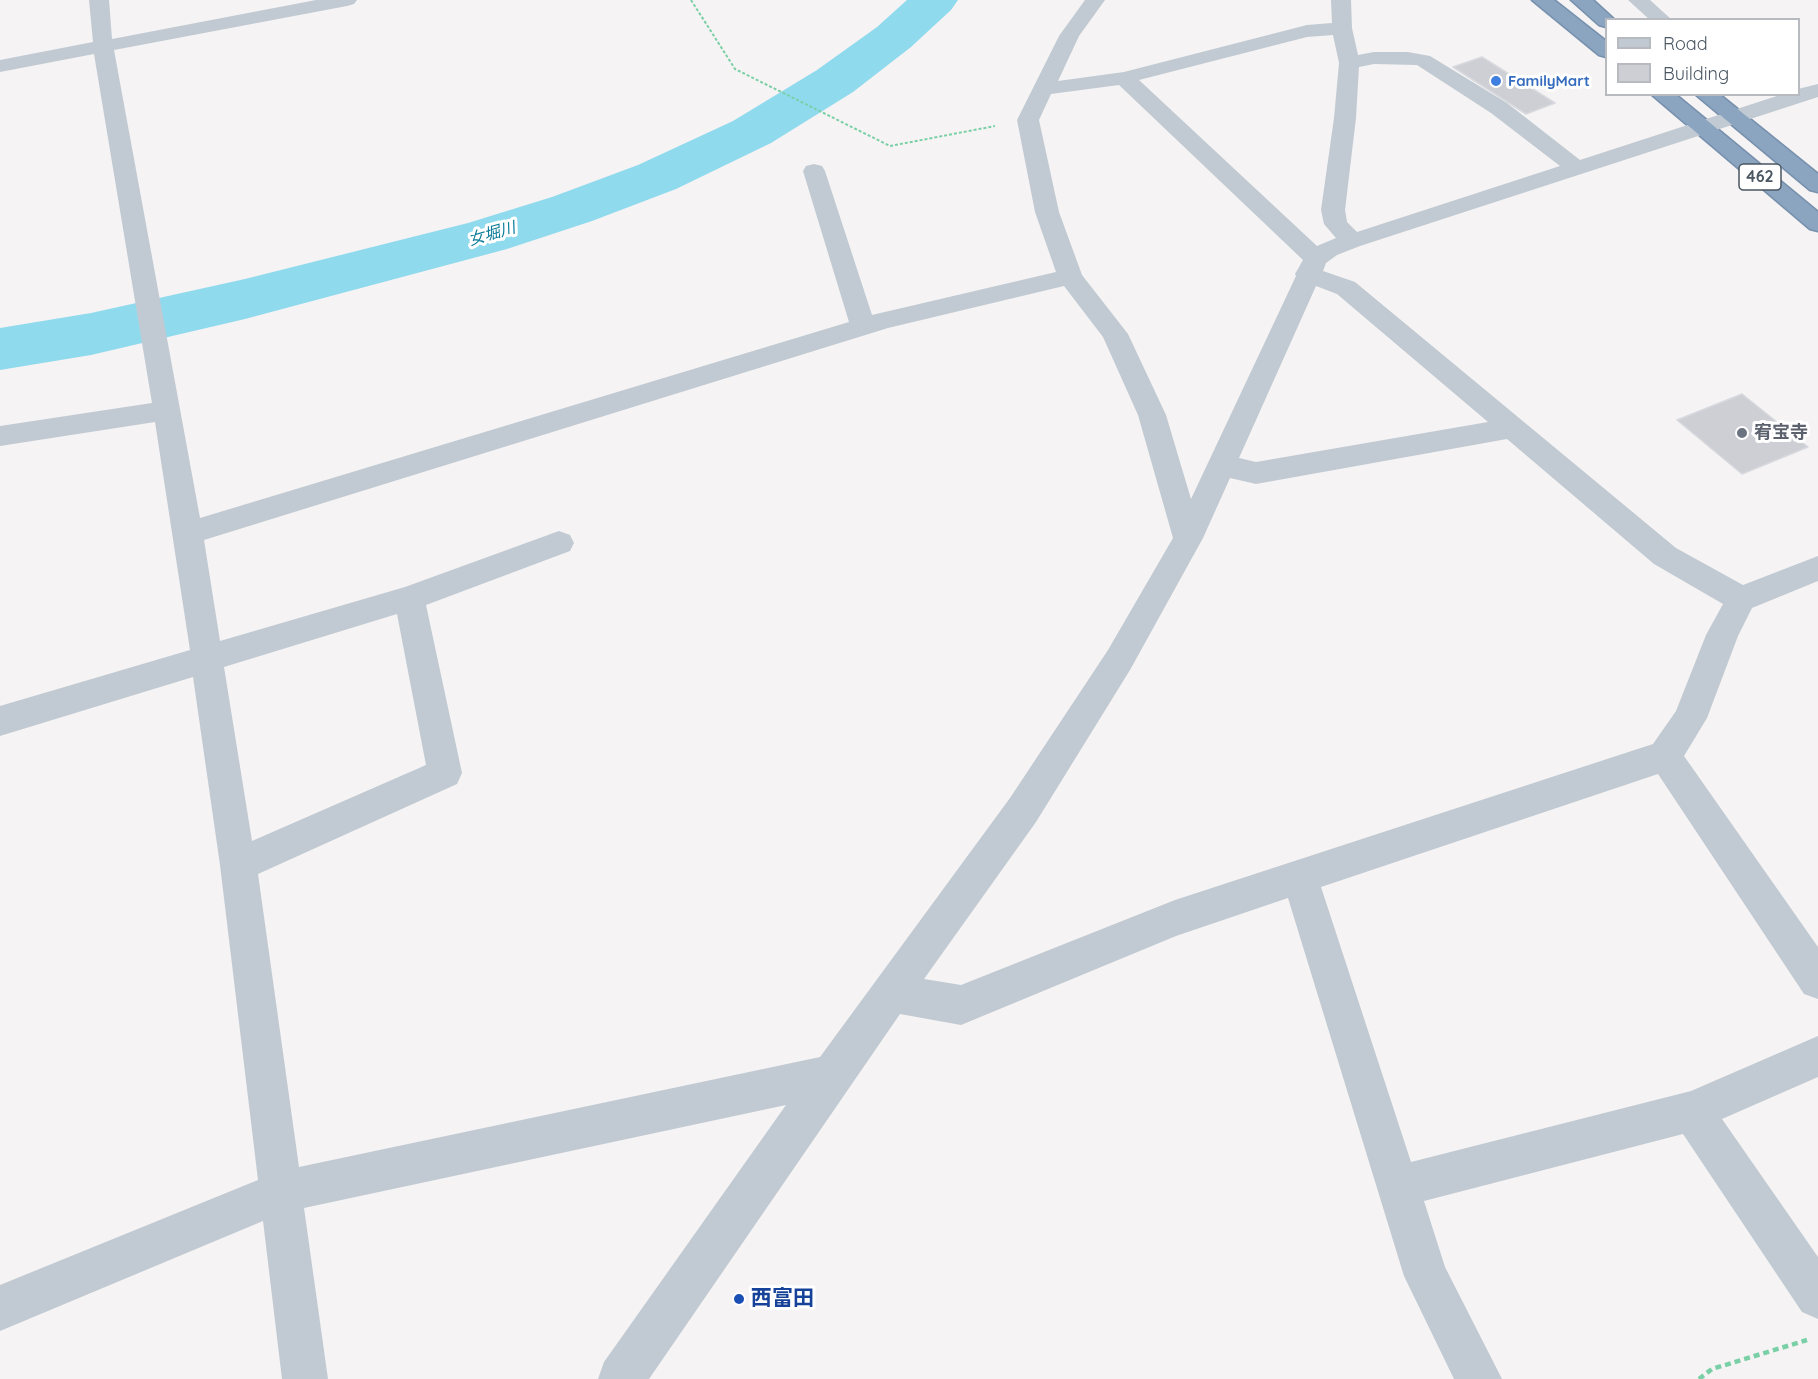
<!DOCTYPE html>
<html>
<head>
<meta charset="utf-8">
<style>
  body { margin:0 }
  #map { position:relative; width:1818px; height:1379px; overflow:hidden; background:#f5f3f3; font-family:Quicksand,sans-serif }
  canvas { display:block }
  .legend { position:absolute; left:1605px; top:18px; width:195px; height:78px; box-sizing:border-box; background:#fff; border:2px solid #b7bbc0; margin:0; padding:8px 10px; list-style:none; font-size:18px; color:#4a5661 }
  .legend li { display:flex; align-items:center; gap:12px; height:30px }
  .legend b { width:30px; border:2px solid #b7bbc0 }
</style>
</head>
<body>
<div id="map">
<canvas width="1818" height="1379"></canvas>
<ul class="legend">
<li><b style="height:8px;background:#c1cad2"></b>Road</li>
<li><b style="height:16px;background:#cdcfd5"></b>Building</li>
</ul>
</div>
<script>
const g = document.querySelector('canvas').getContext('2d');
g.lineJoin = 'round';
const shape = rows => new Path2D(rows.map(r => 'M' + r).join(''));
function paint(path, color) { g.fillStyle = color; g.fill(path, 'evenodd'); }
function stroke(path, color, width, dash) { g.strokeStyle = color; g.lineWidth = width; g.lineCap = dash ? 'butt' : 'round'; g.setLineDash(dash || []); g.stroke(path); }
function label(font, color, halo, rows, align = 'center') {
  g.font = font + ' Quicksand,"Noto Sans JP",sans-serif'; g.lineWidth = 6; g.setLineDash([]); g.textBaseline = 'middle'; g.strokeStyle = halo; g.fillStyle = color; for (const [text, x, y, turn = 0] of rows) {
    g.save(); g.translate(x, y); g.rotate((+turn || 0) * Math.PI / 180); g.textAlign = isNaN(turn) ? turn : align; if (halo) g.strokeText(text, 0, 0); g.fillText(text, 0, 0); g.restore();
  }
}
paint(shape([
  [907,0,958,0,951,10,911,47,853,92,771,143,676,189,592,221,507,249,245,319,91,355,0,370,0,328,91,313,245,279,468,223,552,197,638,165,733,121,817,70,877,27,907,0]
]), '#90daee');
const building = shape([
  [1482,57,1555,103,1526,114,1453,67,1482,57],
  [1742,394,1808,447,1742,474,1677,420,1742,394]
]);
paint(building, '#cdcfd5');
stroke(building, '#d7d9de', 1.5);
const highway = shape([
  [1532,0,1554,0,1606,41,1606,57,1599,55,1532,0],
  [1571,0,1593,0,1615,20,1606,20,1606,27,1599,25,1571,0],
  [1651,94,1675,94,1818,212,1818,231,1810,229,1651,94],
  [1695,94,1719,94,1818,174,1818,192,1810,190,1695,94]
]);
stroke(highway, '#7690ad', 3);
stroke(shape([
  [691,0,735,69,890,146,995,126]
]), '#7ad0a6', 2, [3, 2]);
stroke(shape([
  [1699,1379,1712,1369,1807,1340]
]), '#7ad0a6', 4.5, [6, 4]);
paint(shape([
  [89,0,109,0,112,39,316,0,357,0,354,4,347,6,114,50,200,518,849,322,803,171,806,166,814,164,822,166,825,171,872,315,1056,272,1035,212,1017,120,1059,36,1085,0,1105,0,1079,36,1058,81,1124,72,1307,25,1332,23,1331,0,1351,0,1352,28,1358,55,1374,52,1408,52,1430,56,1507,103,1580,160,1783,94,1798,94,1798,89,1818,84,1818,97,1360,246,1337,255,1326,263,1323,271,1355,282,1676,548,1743,585,1818,556,1818,581,1752,608,1738,636,1707,718,1684,756,1818,947,1818,999,1804,994,1658,774,1321,887,1411,1162,1691,1091,1818,1036,1818,1077,1722,1119,1818,1257,1818,1319,1802,1312,1683,1134,1424,1201,1445,1267,1502,1379,1454,1379,1404,1276,1288,898,1176,936,961,1025,900,1014,649,1379,598,1379,604,1362,786,1105,304,1208,328,1379,282,1379,263,1221,0,1331,0,1285,258,1180,220,865,193,677,0,736,0,706,190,650,155,422,0,446,0,426,152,403,94,54,0,72,0,60,93,42,89,0],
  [1333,35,1339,63,1334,118,1321,210,1324,224,1336,238,1317,246,1139,80,1307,37,1333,35],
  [1374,64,1417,65,1491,113,1560,166,1357,232,1347,222,1345,210,1356,118,1359,67,1374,64],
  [1119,85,1303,260,1295,274,1296,276,1191,499,1166,415,1128,334,1082,275,1059,212,1039,120,1051,94,1119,85],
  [1064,286,1103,337,1138,415,1173,538,1108,650,1010,798,820,1057,299,1167,258,874,457,784,462,773,426,605,570,551,574,543,570,535,559,531,405,587,220,641,204,540,888,328,1064,286],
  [1316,286,1337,294,1488,422,1256,462,1239,458,1316,286],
  [1507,439,1654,564,1723,604,1706,635,1676,711,1653,744,1175,900,961,985,924,979,1036,822,1130,670,1203,538,1230,478,1256,484,1507,439],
  [397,614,426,765,252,841,224,667,397,614],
  [1628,0,1650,0,1672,20,1650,20,1628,0]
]), '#c1cad2');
paint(highway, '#8ba5c1');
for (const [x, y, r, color] of [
  [1496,81,6,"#3f7fe0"],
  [1742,433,6,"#6b7280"],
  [739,1299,6,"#1a4fb4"]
]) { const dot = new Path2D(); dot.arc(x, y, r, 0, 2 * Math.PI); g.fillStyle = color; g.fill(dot); stroke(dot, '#fff', 2); }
label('bold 15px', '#366cbe', '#fff', [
  ["FamilyMart",1508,81]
], 'left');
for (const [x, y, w] of [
  [1760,177,42]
]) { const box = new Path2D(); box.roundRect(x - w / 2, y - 13, w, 26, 4.5); g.fillStyle = '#fff'; g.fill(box); stroke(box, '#4a5661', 1.5); }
label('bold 16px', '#4a5661', null, [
  ["462",1760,177]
]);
label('italic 16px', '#0c7c9b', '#fff', [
  ["女堀川",492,234,-16]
]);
label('bold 18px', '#5b616d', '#fff', [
  ["宥宝寺",1754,433]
], 'left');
label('bold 21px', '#164399', '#fff', [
  ["西富田",751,1299]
], 'left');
</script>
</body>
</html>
